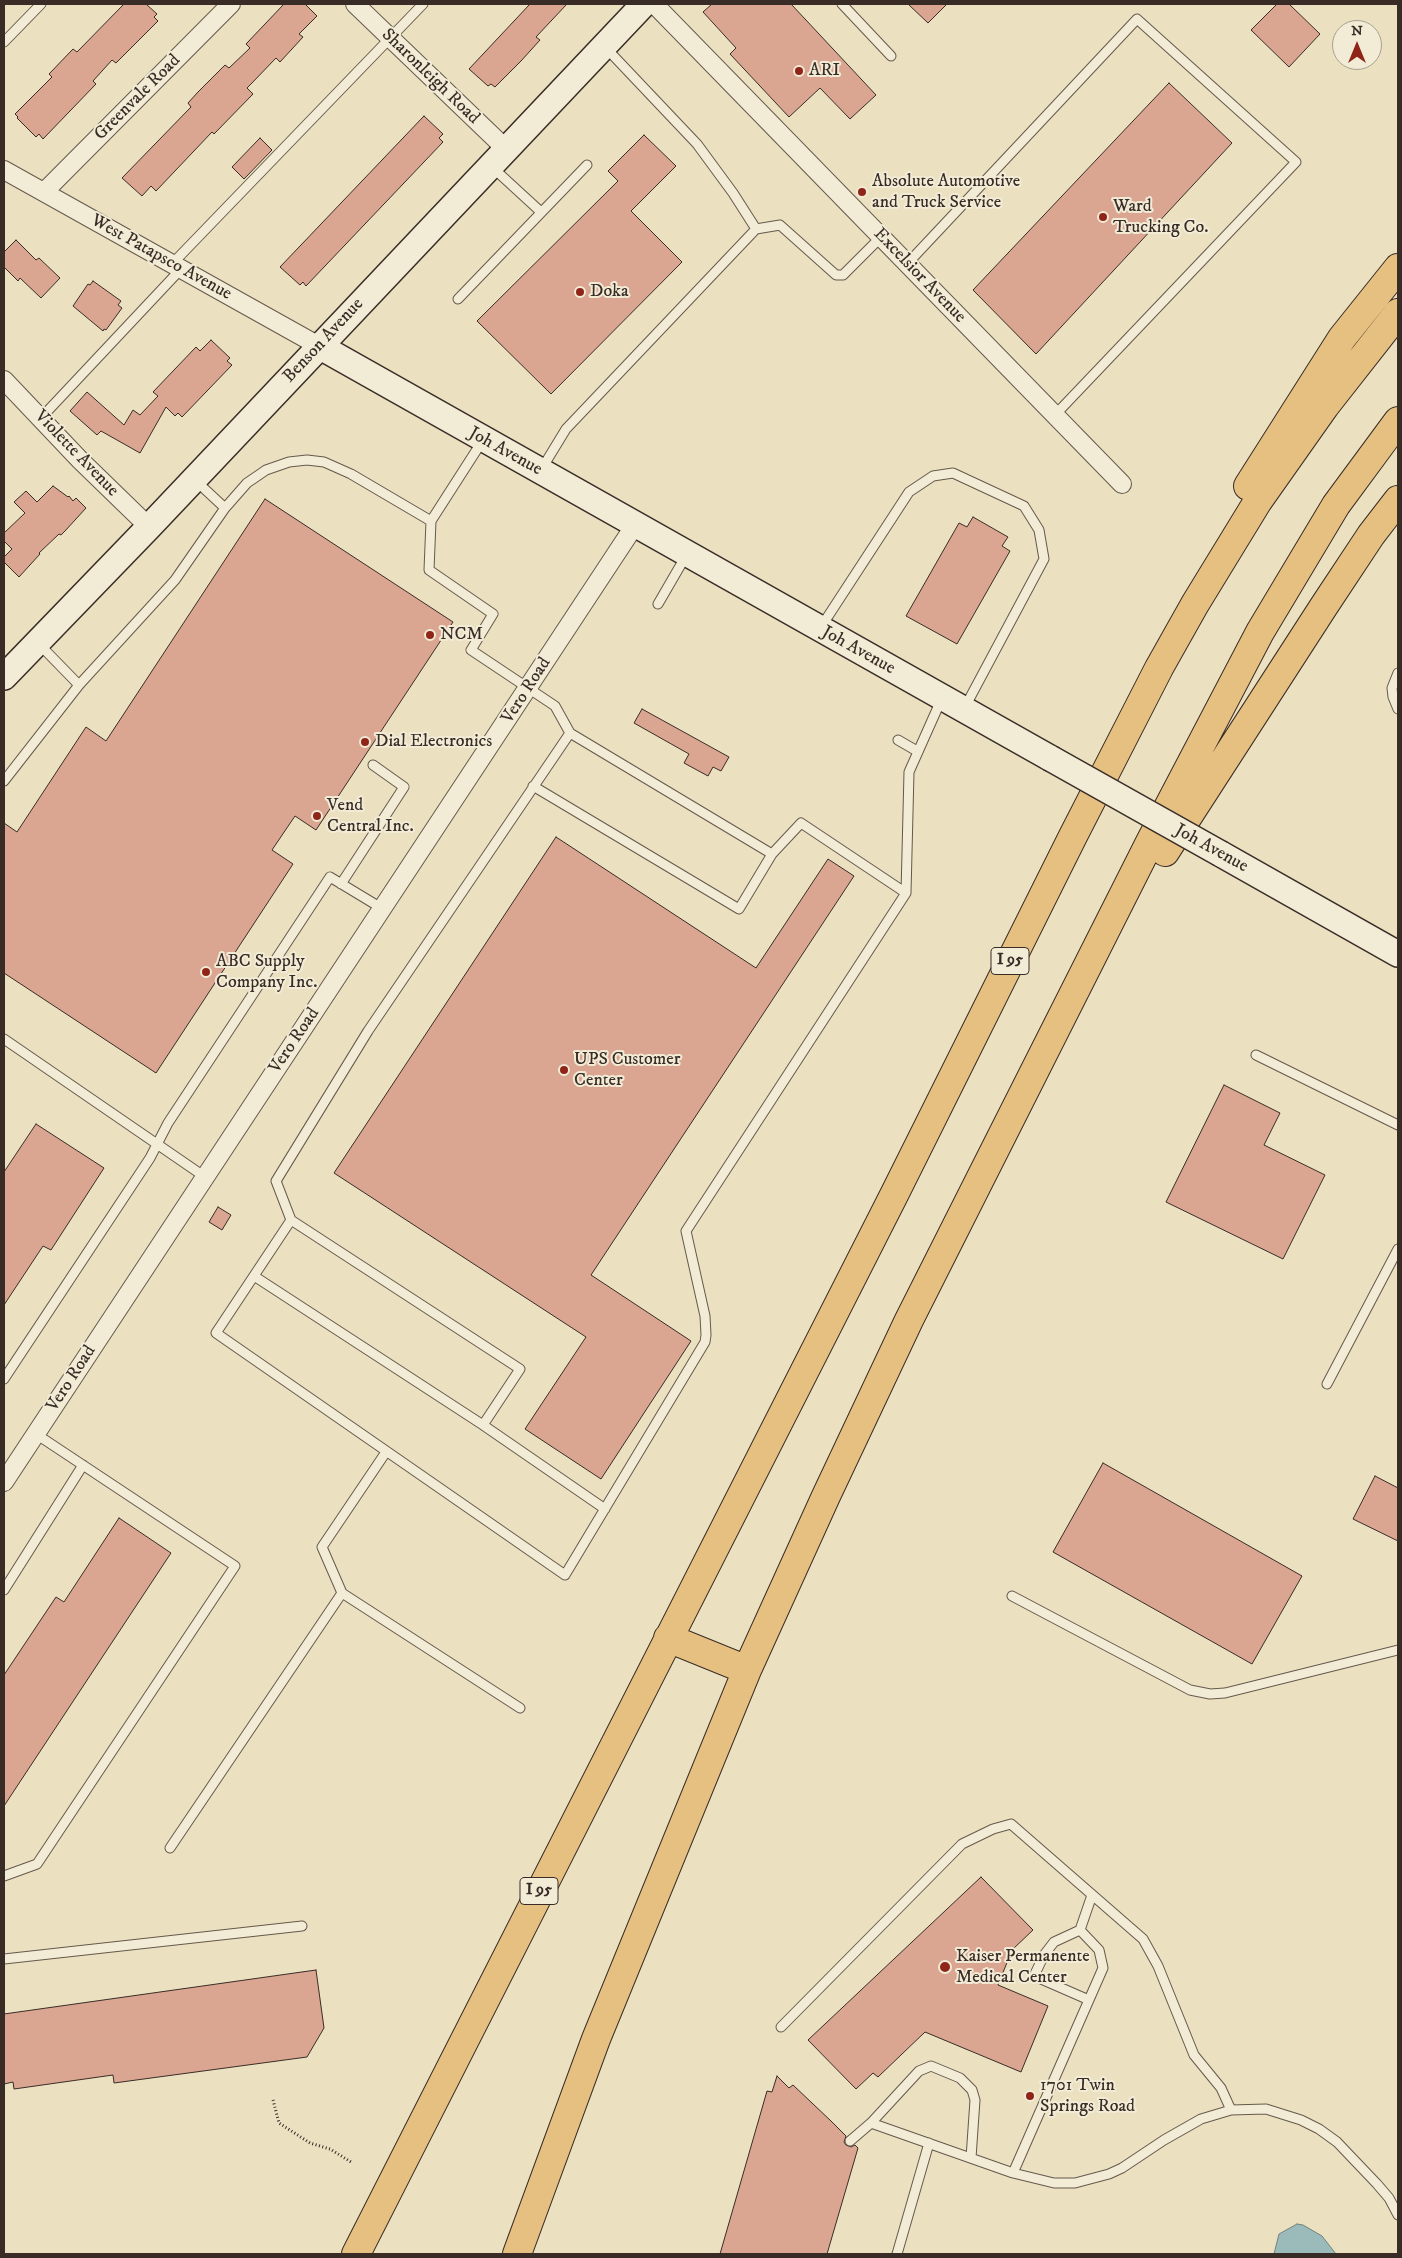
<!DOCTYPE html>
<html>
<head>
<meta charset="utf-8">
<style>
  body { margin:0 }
  #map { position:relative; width:1402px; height:2258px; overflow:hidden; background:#ebe0c0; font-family:"IM FELL DW Pica",serif }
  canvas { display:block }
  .frame { position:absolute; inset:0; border:5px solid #392c26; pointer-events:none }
  .north { position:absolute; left:1332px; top:20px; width:50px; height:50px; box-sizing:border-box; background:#f2ebd6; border:1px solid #a89f90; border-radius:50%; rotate:0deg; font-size:14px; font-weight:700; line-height:20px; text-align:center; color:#392c26 }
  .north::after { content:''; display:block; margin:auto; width:18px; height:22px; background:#8f2418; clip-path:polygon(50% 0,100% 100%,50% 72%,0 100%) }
</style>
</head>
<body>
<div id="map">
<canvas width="1402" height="2258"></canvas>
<div class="frame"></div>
<div class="north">N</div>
</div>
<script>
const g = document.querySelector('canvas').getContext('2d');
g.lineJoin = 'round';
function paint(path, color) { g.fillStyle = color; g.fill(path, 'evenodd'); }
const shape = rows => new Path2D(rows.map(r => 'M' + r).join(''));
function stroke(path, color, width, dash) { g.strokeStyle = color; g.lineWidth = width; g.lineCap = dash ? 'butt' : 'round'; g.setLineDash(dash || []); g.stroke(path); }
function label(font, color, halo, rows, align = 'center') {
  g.font = font + ' "IM FELL DW Pica",serif'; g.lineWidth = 4; g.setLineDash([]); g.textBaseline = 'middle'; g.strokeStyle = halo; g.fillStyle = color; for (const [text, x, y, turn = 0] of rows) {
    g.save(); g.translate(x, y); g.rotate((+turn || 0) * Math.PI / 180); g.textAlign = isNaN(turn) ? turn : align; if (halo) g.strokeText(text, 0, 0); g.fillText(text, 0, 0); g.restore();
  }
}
const water = shape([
  [1297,2224,1303,2225,1322,2236,1336,2254,1274,2254,1279,2234,1297,2224]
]);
paint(water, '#9abbb9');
stroke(water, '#73827e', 1);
const building = shape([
  [124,4,146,4,157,14,154,17,158,21,116,63,112,60,93,81,96,84,43,139,39,134,36,137,17,118,18,117,15,114,52,77,49,74,73,49,77,52,124,4],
  [284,4,305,4,317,16,299,34,303,37,280,62,276,58,251,84,247,88,253,94,214,134,212,132,156,191,151,186,142,196,122,178,191,107,188,103,198,92,225,65,229,68,250,48,246,44,284,4],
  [530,4,567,4,536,37,540,40,521,61,495,87,491,84,488,86,469,69,530,4],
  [712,4,791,4,876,95,850,119,820,88,789,117,730,54,736,48,703,12,712,4],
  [908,4,947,4,928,23,908,4],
  [1277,4,1289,4,1320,34,1289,67,1251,30,1277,4],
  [1169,83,1232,143,1036,354,973,290,1169,83],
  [424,116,443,134,439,138,443,142,306,286,303,282,300,285,280,267,424,116],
  [644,135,676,166,631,211,682,262,551,394,477,321,618,181,608,171,644,135],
  [260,138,272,150,244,179,232,167,260,138],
  [16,240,36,260,39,258,60,278,41,298,20,278,18,281,4,267,4,252,16,240],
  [93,281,121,301,118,305,122,308,106,330,104,329,103,331,73,306,88,284,90,285,93,281],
  [211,340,230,358,227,361,232,365,182,417,178,413,175,416,166,407,140,453,101,431,97,435,70,411,87,392,124,425,133,410,140,415,158,396,153,392,196,347,200,351,211,340],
  [53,486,68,497,69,496,73,501,76,498,86,508,65,531,61,535,59,534,39,553,40,554,19,577,4,562,4,557,12,549,4,541,4,533,25,513,14,502,26,491,37,502,53,486],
  [265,499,453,622,316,830,295,816,272,850,293,864,156,1073,4,973,4,823,17,832,86,727,106,741,265,499],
  [973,517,1008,537,1002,546,1010,551,957,644,906,616,959,523,967,527,973,517],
  [642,709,729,757,721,771,713,767,708,776,684,763,689,754,634,723,642,709],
  [556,837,756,968,828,859,854,876,591,1275,691,1341,601,1479,525,1429,586,1337,334,1173,556,837],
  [1224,1085,1280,1113,1264,1145,1325,1175,1283,1259,1166,1202,1224,1085],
  [36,1124,104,1168,51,1250,43,1246,4,1305,4,1172,36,1124],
  [218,1207,231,1215,222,1230,209,1222,218,1207],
  [1103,1463,1302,1576,1252,1664,1053,1552,1103,1463],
  [1375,1476,1398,1488,1398,1541,1353,1519,1375,1476],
  [119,1518,171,1553,4,1806,4,1675,56,1597,64,1602,119,1518],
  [981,1877,1033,1930,1012,1950,998,1985,1048,2006,1021,2072,925,2032,878,2077,873,2073,856,2089,808,2040,981,1877],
  [316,1970,324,2028,307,2057,114,2083,113,2075,14,2089,13,2082,4,2084,4,2014,316,1970],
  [777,2076,789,2088,793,2085,831,2121,846,2136,844,2142,846,2145,851,2147,855,2145,858,2148,827,2254,720,2254,767,2091,772,2092,777,2076]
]);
paint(building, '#daa692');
stroke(building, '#392c26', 1);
const lane = shape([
  [842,4,891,56],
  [4,42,41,4],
  [606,48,697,144,733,193,756,229],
  [492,167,541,212],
  [172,264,423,4],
  [907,264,1137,19,1296,162,1055,415],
  [458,299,587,165],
  [41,418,181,269],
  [541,470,566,429,756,229,780,225,836,275,843,275,881,237],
  [225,508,247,483,266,470,289,462,307,460,324,462,351,474,431,521,483,440],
  [431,521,429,570,493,614,471,650,555,706,570,733,368,1031,276,1181,291,1220,216,1333,565,1575,705,1342,706,1335,705,1316,686,1231,906,893,909,772,942,698],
  [658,604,687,554],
  [821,627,909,492,933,476,953,473,1024,506,1039,530,1044,559,965,707],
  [39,644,79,685,175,580,225,508,196,481],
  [1398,673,1392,688,1393,697,1398,709],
  [570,733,772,854,801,823,906,893],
  [898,740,917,751],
  [4,781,79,685],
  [533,786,739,909,772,854],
  [341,884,404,787,373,765],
  [4,1039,205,1177],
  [1256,1055,1398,1125],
  [291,1220,520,1369,483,1425],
  [254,1276,483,1425,605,1509],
  [4,1379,150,1158,168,1123,330,877,383,909],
  [1327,1384,1398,1249],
  [4,1590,83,1465],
  [342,1593,520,1708],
  [1012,1596,1190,1690,1210,1694,1225,1693,1398,1650],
  [170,1848,342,1593,322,1547,386,1452],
  [4,1876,37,1864,235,1566,36,1434],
  [1080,1930,1054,1942,1044,1955,1034,1976,1089,2000],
  [4,1959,302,1926],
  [781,2027,962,1844,993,1829,1011,1824,1143,1939,1158,1966,1194,2055,1221,2088,1231,2110],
  [871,2123,1013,2173,1054,2183,1075,2183,1109,2174,1122,2168,1164,2140,1201,2119,1231,2110,1266,2109,1301,2120,1319,2129,1337,2142,1377,2184,1389,2198,1398,2215],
  [850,2141,871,2123,919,2071,931,2066,960,2078,972,2090,975,2100,971,2158],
  [1013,2173,1103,1968,1099,1950,1080,1930,1092,1895],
  [897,2254,929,2143]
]);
const street = shape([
  [355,4,506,149],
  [654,4,1122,484],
  [4,170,319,346],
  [44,192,231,4],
  [4,380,80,460,149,527],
  [4,1482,635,525]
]);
const secondary = shape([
  [319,346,1050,758],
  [4,677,149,527,644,4],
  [1221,854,1398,954]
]);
const highway = shape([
  [1248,486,1342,338,1398,268],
  [1165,852,1324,606,1371,535,1398,500],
  [668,1638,747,1670],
  [356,2254,894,1195,1072,838,1159,668,1195,604,1258,501,1325,406,1398,313],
  [517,2254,596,2039,747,1670,826,1496,909,1320,1150,842,1260,632,1336,505,1398,421]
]);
stroke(lane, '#66594c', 11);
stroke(street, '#66594c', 20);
stroke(secondary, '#392c26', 28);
stroke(highway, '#392c26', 30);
stroke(shape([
  [273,2100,279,2123,310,2143,330,2149,351,2162]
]), '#392c26', 3, [1, 2.5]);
stroke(lane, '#f2ebd6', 9);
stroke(street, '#f2ebd6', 18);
stroke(secondary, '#f2ebd6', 25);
stroke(highway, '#e6c080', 28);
const secondaryBridge = shape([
  [1050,758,1221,854]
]);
stroke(secondaryBridge, '#392c26', 28, []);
stroke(secondaryBridge, '#f2ebd6', 25);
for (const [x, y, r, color] of [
  [799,71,5,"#8f2418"],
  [862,192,5,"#8f2418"],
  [1103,217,5,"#8f2418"],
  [580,292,5,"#8f2418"],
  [430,635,5,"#8f2418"],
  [365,742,5,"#8f2418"],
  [317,816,5,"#8f2418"],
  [206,972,5,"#8f2418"],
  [564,1070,5,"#8f2418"],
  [945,1967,6,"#8f2418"],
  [1030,2096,5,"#8f2418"]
]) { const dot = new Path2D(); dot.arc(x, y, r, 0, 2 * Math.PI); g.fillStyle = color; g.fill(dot); stroke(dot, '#f2ebd6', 2); }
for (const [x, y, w] of [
  [1010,961,38],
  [539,1891,38]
]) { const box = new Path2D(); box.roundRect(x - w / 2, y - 13.5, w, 27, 4); g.fillStyle = '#f2ebd6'; g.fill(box); stroke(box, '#392c26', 1); }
label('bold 16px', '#392c26', null, [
  ["I 95",1010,961],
  ["I 95",539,1891]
]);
label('18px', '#392c26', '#f2ebd6', [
  ["ARI",809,71],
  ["Absolute Automotive",872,182],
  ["and Truck Service",872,203],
  ["Ward",1113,207],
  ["Trucking Co.",1113,228],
  ["Doka",590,292],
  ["NCM",440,635],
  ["Dial Electronics",375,742],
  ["Vend",327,806],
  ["Central Inc.",327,827],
  ["ABC Supply",216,962],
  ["Company Inc.",216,983],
  ["UPS Customer",574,1060],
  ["Center",574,1081],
  ["Kaiser Permanente",956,1957],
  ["Medical Center",956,1978],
  ["1701 Twin",1040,2086],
  ["Springs Road",1040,2107]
], 'left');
label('18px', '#392c26', '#f2ebd6', [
  ["Sharonleigh Road",430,77,44],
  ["Greenvale Road",138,98,-45],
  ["West Patapsco Avenue",161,258,29],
  ["Excelsior Avenue",919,276,46],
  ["Benson Avenue",324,341,-47],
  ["Joh Avenue",505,452,29],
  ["Violette Avenue",76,454,46],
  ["Joh Avenue",858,651,29],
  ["Vero Road",527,691,-57],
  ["Joh Avenue",1211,849,29],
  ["Vero Road",295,1041,-56],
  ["Vero Road",72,1379,-57]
]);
</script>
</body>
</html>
